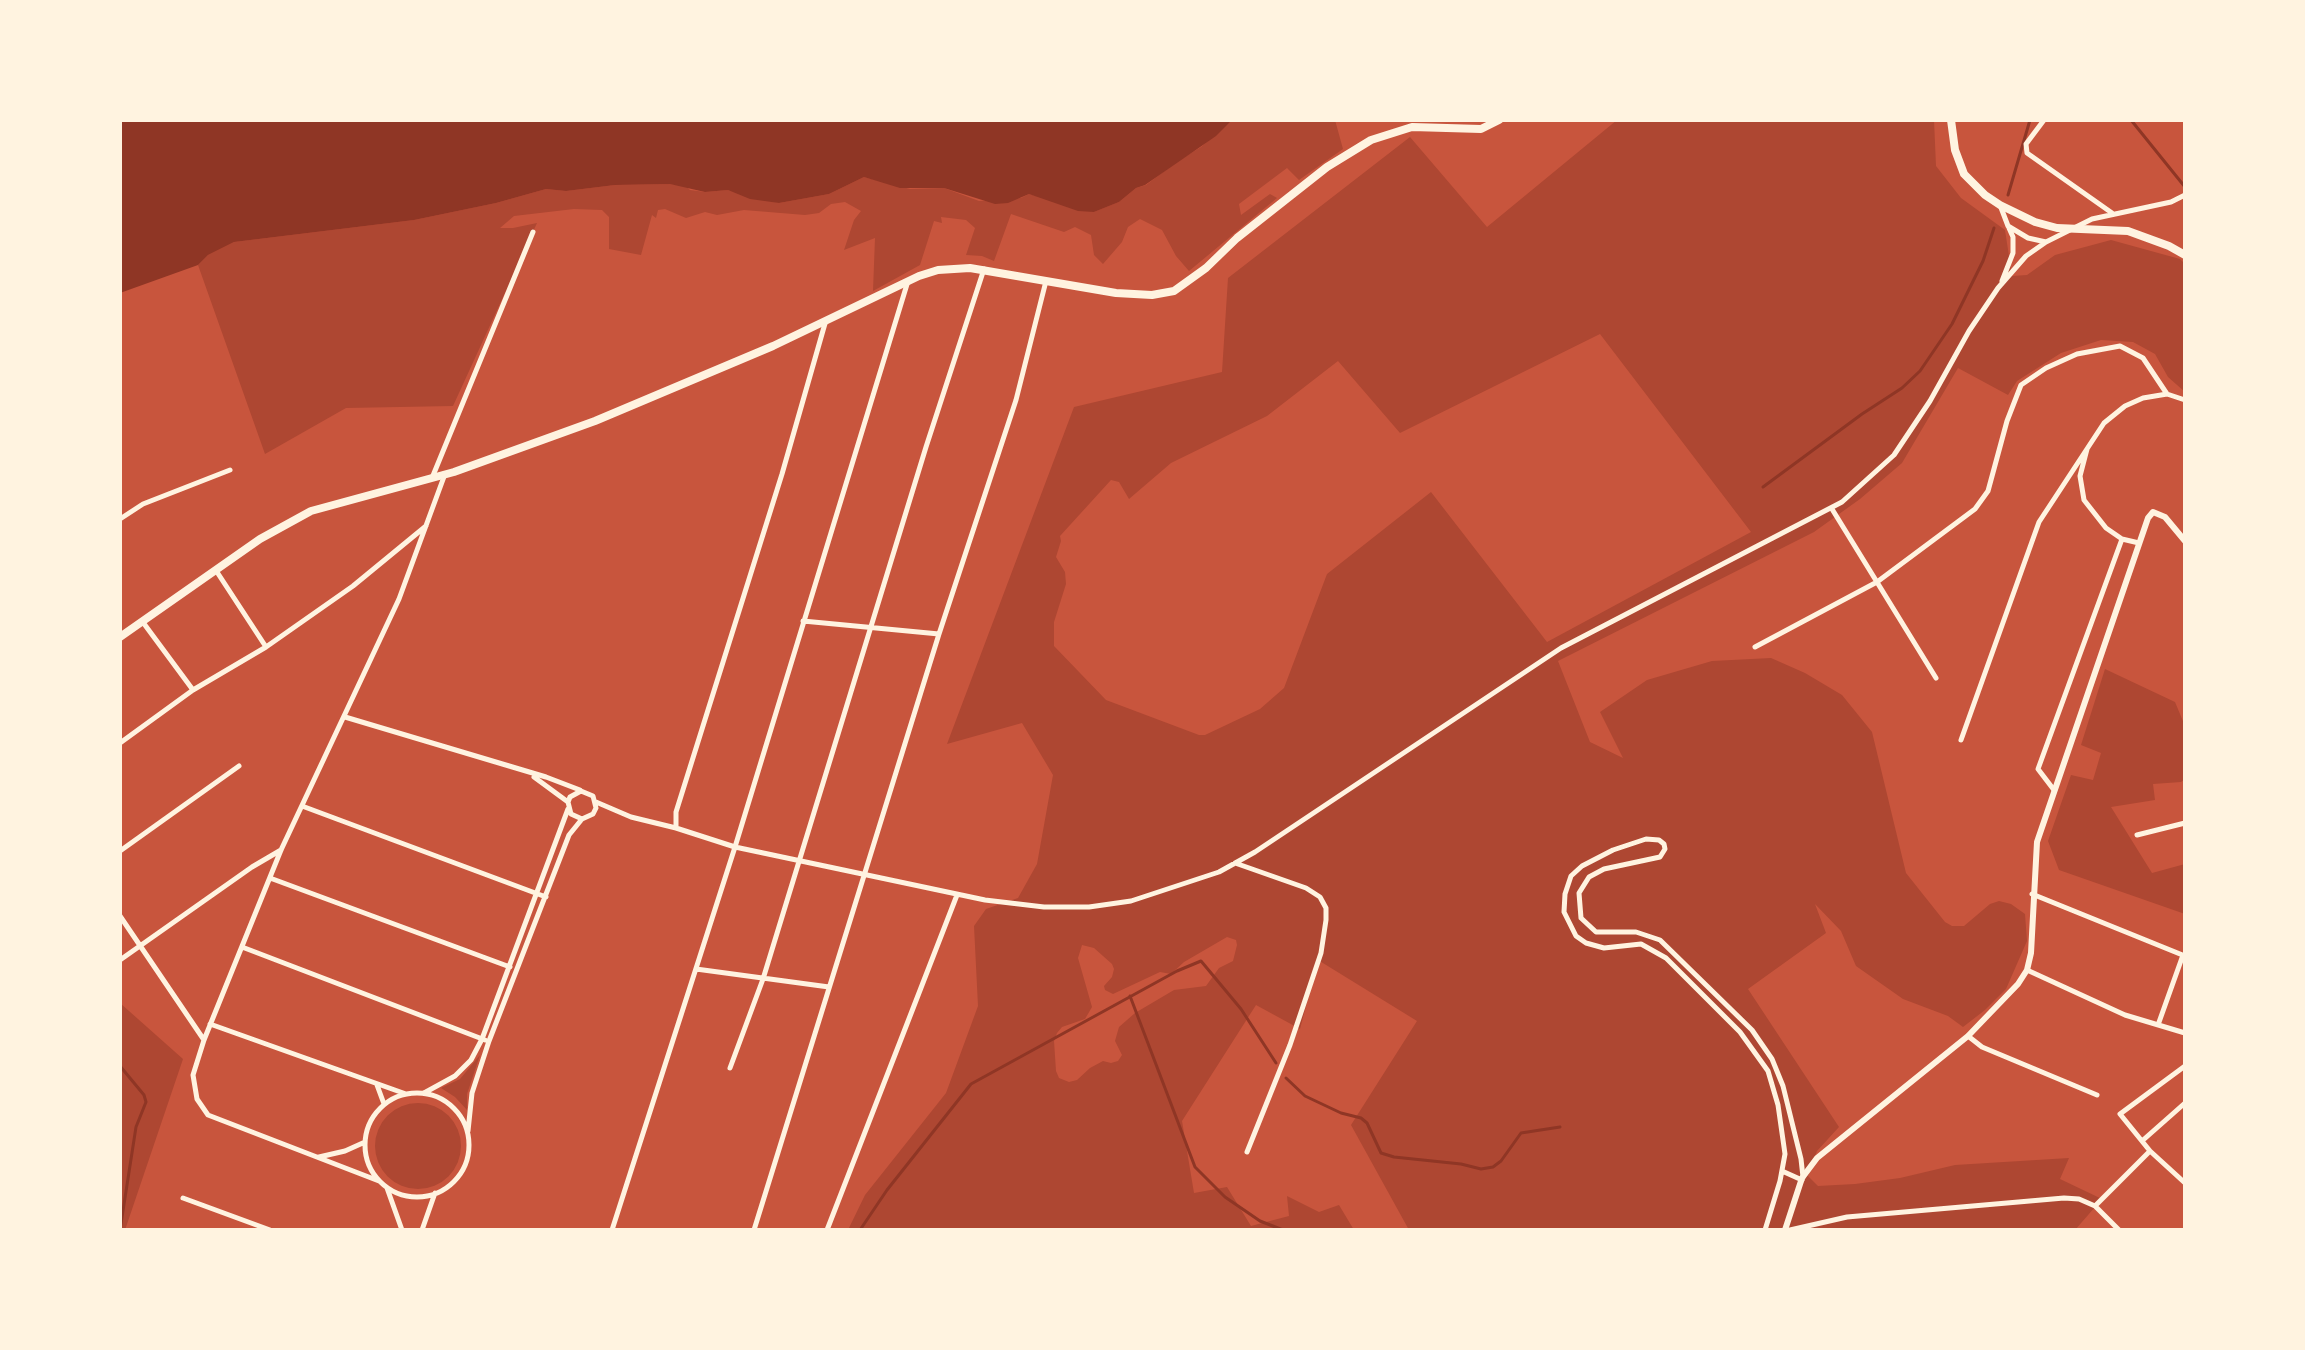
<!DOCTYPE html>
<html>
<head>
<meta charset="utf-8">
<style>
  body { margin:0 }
  #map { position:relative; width:2305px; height:1350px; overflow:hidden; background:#c8553d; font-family:Ubuntu,sans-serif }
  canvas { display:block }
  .frame { position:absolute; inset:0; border:122px solid #fff3e0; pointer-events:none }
</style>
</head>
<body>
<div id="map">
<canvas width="2305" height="1350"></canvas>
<div class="frame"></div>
</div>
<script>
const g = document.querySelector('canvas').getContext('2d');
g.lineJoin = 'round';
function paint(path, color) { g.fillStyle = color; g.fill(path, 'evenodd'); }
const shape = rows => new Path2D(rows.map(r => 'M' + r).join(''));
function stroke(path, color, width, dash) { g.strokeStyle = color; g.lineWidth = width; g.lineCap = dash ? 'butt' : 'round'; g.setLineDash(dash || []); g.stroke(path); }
paint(shape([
  [1232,120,1335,120,1343,149,1299,180,1287,168,1239,204,1241,215,1270,194,1277,198,1189,271,1176,256,1162,230,1140,219,1128,227,1122,242,1103,264,1094,255,1091,235,1075,227,1064,232,1011,214,994,261,982,256,966,255,975,228,966,220,941,217,942,223,934,221,920,265,873,291,875,238,844,250,854,220,861,211,845,202,831,204,819,213,805,215,744,210,717,215,705,212,686,218,665,209,658,210,656,218,652,215,641,255,609,249,609,217,602,210,574,209,514,216,500,228,513,228,537,223,453,406,346,408,265,454,198,265,208,255,234,242,414,220,496,203,546,189,566,191,615,185,670,184,685,185,690,190,705,192,728,190,779,203,829,194,864,177,910,189,944,188,979,201,1021,198,1029,194,1094,212,1119,202,1136,188,1146,185,1178,161,1201,147],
  [1617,120,1934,120,1936,166,1961,198,2005,230,2012,276,2027,275,2055,255,2111,240,2180,259,2185,264,2185,392,2168,377,2155,354,2133,342,2101,340,2061,353,2017,381,2008,395,1958,368,1902,463,1860,499,1814,532,1558,661,1590,742,1623,758,1600,712,1647,680,1712,661,1771,658,1805,673,1842,695,1872,732,1906,873,1945,922,1952,926,1964,926,1990,904,1999,901,2011,904,2025,914,2027,941,2006,989,1985,1010,1963,1027,1948,1016,1903,999,1856,966,1841,931,1815,904,1826,933,1748,989,1839,1127,1817,1151,1808,1176,1818,1186,1855,1184,1900,1178,1955,1165,2069,1158,2060,1179,2102,1199,2075,1230,1409,1230,1351,1125,1417,1021,1318,960,1300,1029,1256,1005,1182,1121,1194,1193,1227,1187,1251,1226,1289,1216,1287,1196,1319,1212,1339,1205,1354,1230,848,1230,865,1195,946,1093,978,1006,974,926,986,909,1018,898,1037,864,1053,775,1022,723,947,744,1074,407,1222,372,1228,278,1410,137,1487,227],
  [1600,334,1751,532,1547,642,1431,492,1327,574,1284,688,1260,709,1205,735,1199,735,1106,700,1054,646,1054,622,1066,584,1065,572,1056,557,1061,541,1060,536,1111,480,1119,482,1129,499,1171,463,1267,416,1338,361,1400,433],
  [1227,937,1236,940,1237,945,1233,961,1219,968,1206,986,1174,990,1135,1013,1119,1027,1115,1041,1122,1055,1118,1061,1111,1063,1103,1061,1090,1068,1077,1080,1069,1082,1059,1078,1056,1071,1054,1041,1057,1033,1062,1027,1085,1019,1092,1007,1078,958,1082,945,1094,948,1112,964,1114,969,1112,977,1104,986,1105,990,1113,994,1160,972,1171,974,1184,962],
  [2105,669,2175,702,2185,726,2185,779,2181,782,2153,784,2155,800,2111,807,2152,873,2185,864,2185,914,2059,870,2048,841,2071,775,2093,780,2101,753,2081,745],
  [120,1003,183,1059,125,1230,120,1230],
  [480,1055,467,1094,467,1110,455,1097,441,1088,460,1079],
  '375 1146a43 43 0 1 1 86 0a43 43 0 1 1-86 0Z'
]), '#ae4732');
paint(shape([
  [120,120,1232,120,1216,136,1145,185,1136,188,1119,202,1094,212,1078,211,1029,194,1008,203,995,204,944,188,900,188,864,177,829,194,779,203,750,199,728,190,705,192,670,184,615,185,566,191,546,189,496,203,414,220,234,242,208,255,198,265,120,293]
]), '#8f3625');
stroke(shape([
  [2131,120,2185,187],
  [2008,195,2030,120],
  [1763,487,1862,414,1902,388,1920,371,1952,324,1983,261,1994,228],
  [1130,996,1195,1167,1225,1197,1260,1221,1283,1230],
  [120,1066,144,1095,146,1102,136,1127,120,1230],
  [1286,1078,1305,1096,1341,1113,1361,1118,1367,1123,1381,1153,1394,1157,1461,1164,1481,1169,1493,1167,1501,1161,1521,1133,1560,1127],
  [860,1230,887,1190,971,1084,1177,971,1201,961,1241,1009,1276,1063]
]), '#8f3625', 3);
stroke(shape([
  [2044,120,2026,144,2027,153,2112,213],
  [2000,205,2008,226,2028,238,2046,242,2092,219,2171,202,2185,195],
  [2002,281,2013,253,2013,237,2009,228],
  [826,320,782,474,676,812,676,828,735,847,985,900,1044,907,1089,907,1131,901,1219,872,1255,852,1561,648,1842,502,1894,455,1930,401,1969,331,1998,288,2026,256,2046,242],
  [2087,449,2080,476,2084,500,2106,528,2122,539,2139,543],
  [432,478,533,232],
  [1832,509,1936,678],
  [120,519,143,504,230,470],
  [217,572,266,647],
  [142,621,193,690],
  [803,621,939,634],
  [1755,647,1877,582,1975,509,1988,491,2007,421,2021,385,2046,368,2077,354,2120,346,2143,358,2167,394,2185,400],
  [345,717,546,777,580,790],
  [1961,740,2039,522,2104,423,2125,406,2143,398,2167,394],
  [120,743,193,690,266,647,353,586,426,526],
  [534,777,568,802],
  [2054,790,2038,769,2122,539],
  [596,802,631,817,676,828],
  [302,806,546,897],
  [2137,835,2185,823],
  [120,851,239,766],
  [1235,863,1306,888,1320,897,1326,908,1326,920,1321,953,1290,1045,1247,1152],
  [270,878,510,967],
  [2032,894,2185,956],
  [120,916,204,1040],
  [242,947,485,1040],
  [120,960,252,867,281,850],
  [696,969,829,987],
  [2027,970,2125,1015,2185,1033],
  [210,1024,406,1094],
  [2158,1025,2183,955],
  [1968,1036,1982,1047,2097,1095],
  [2185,1066,2120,1114,2150,1151,2185,1183],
  [730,1068,763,979,926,447,984,269],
  [377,1085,384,1104],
  '365 1145a52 52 0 1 1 104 0a52 52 0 1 1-104 0Z',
  [424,1093,455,1076,471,1060,482,1039,568,809],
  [468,1131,472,1093,489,1041,569,835,582,819,593,814,596,808,593,796,581,791,570,797,568,802,571,814,582,819],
  [2142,1141,2185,1103],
  [319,1157,345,1151,365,1142],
  [1782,1171,1802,1180],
  [379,1181,208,1115,197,1099,193,1075,204,1040,281,850,399,599,445,474],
  [387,1188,402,1230],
  [183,1198,270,1230],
  [2095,1206,2150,1151],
  [422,1230,435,1193],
  [612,1230,735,847,908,281],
  [754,1230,939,634,1016,400,1046,281],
  [827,1230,957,895],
  [1765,1230,1780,1181,1785,1154,1778,1105,1768,1071,1740,1032,1666,958,1641,944,1604,948,1586,943,1576,936,1564,912,1565,894,1571,876,1582,866,1613,850,1646,839,1659,840,1664,844,1665,849,1660,857,1604,869,1589,877,1579,893,1581,918,1596,932,1636,932,1660,940,1752,1030,1772,1059,1783,1086,1801,1159,1803,1177],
  [1790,1230,1847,1217,2064,1198,2079,1199,2095,1206,2119,1230]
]), '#fff3e0', 5);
stroke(shape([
  [1785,1230,1802,1178,1817,1158,1968,1036,2018,984,2027,970,2031,953,2037,842,2148,518,2153,512,2165,517,2185,541]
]), '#fff3e0', 6);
stroke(shape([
  [1951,120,1955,150,1964,174,1985,195,2000,205,2035,222,2057,228,2128,231,2169,246,2185,255],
  [120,637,260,539,311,511,454,472,595,421,773,346,919,276,938,270,970,268,1116,293,1152,295,1174,291,1206,268,1237,238,1327,167,1371,140,1412,127,1481,129,1499,120]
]), '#fff3e0', 8);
</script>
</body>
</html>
